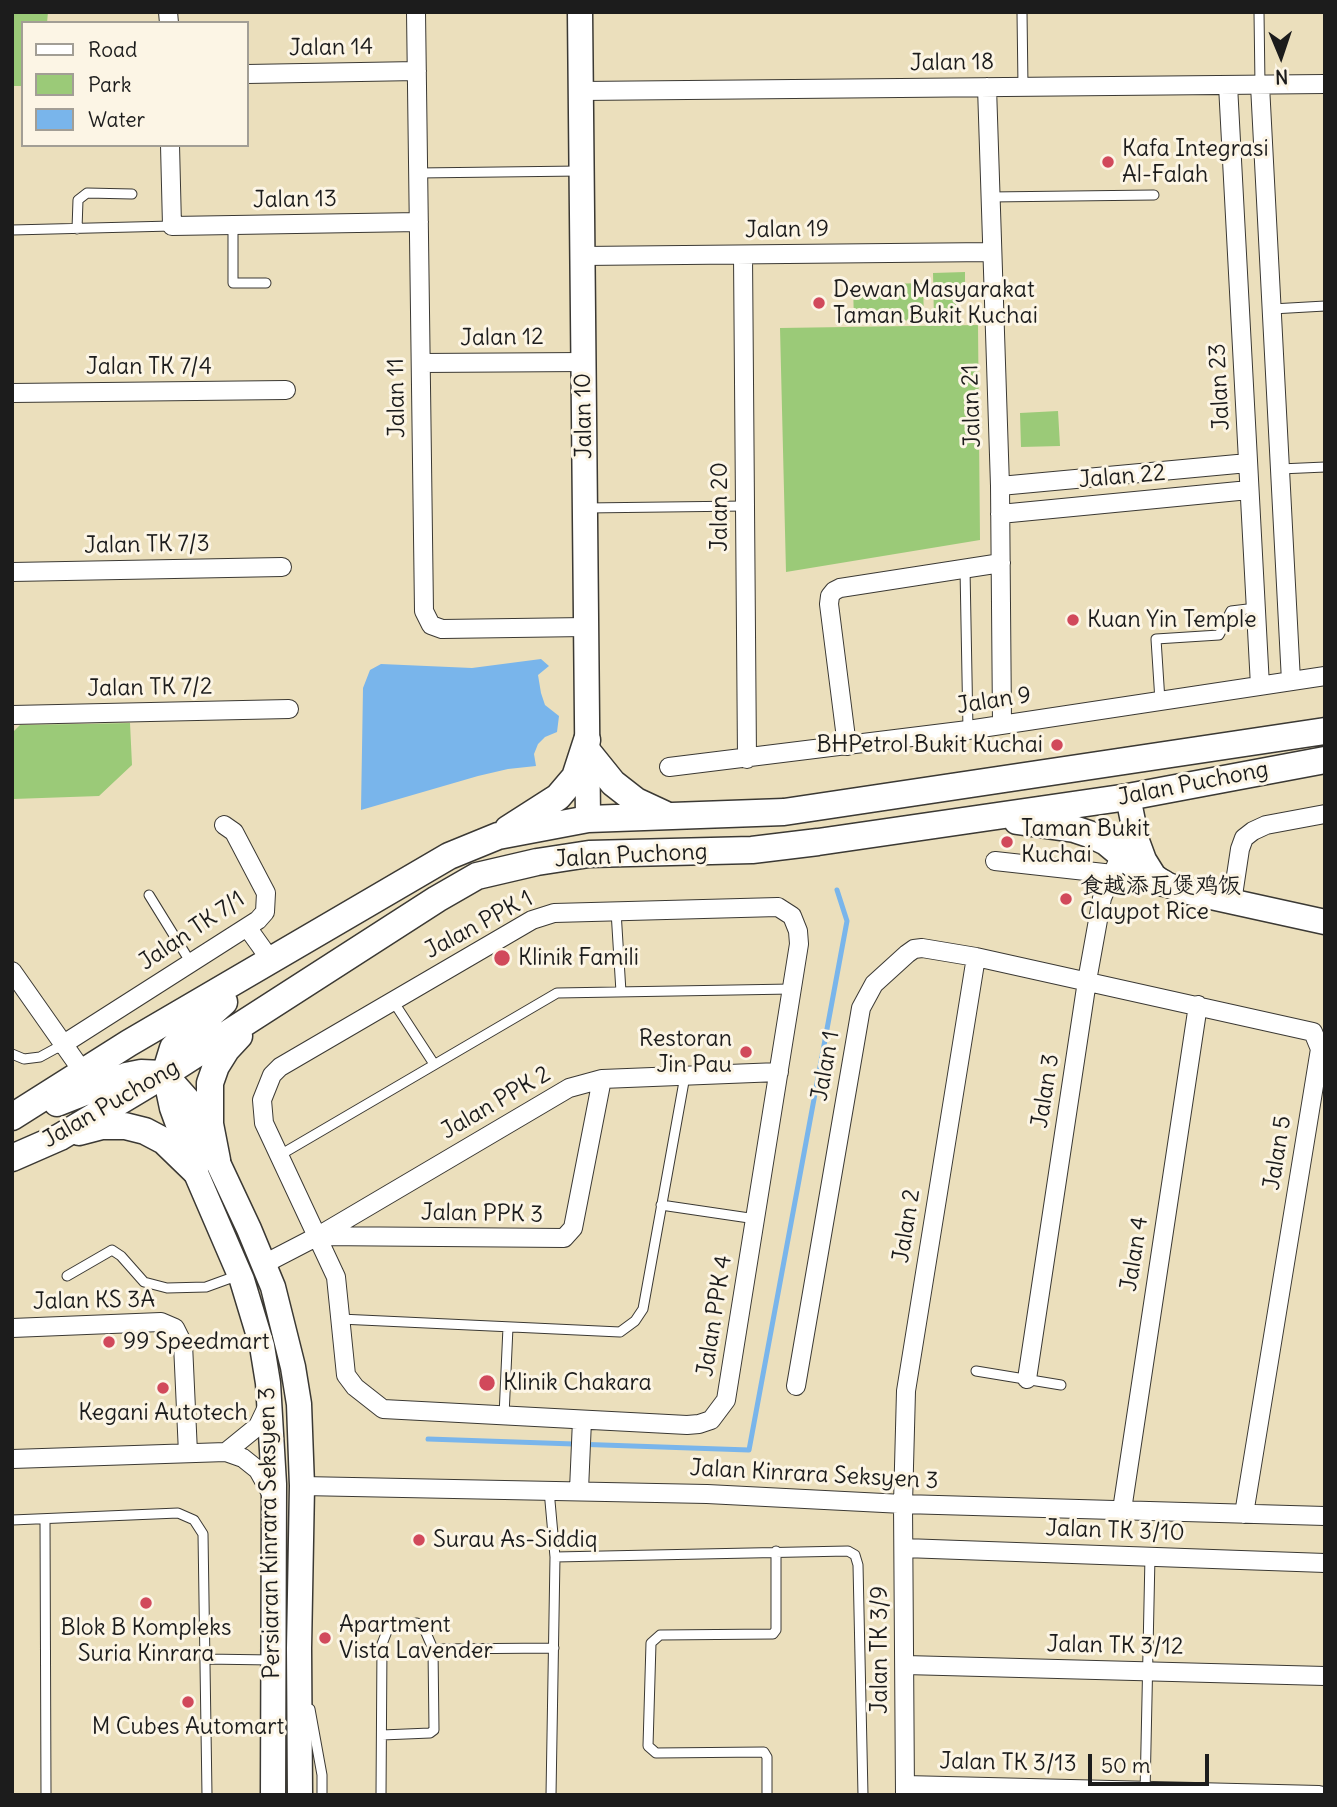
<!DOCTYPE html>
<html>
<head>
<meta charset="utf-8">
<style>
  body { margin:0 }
  #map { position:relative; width:1337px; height:1807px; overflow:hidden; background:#ebdfbc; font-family:Delius,sans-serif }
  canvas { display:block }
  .frame { position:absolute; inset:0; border:14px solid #1c1c1c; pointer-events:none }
  .legend { position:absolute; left:21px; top:21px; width:228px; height:126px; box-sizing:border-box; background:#fcf5e5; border:2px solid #a29e95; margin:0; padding:9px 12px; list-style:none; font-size:21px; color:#1c1c1c }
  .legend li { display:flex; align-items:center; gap:14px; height:35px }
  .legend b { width:35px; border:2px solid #a29e95 }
  .north { position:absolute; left:1246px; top:21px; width:70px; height:70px; -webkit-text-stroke:5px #fcf5e5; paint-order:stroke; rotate:178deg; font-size:19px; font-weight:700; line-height:28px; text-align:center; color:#1c1c1c }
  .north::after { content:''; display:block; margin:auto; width:24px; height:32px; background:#1c1c1c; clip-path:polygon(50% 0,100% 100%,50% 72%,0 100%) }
  .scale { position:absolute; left:1088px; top:1754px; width:121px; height:32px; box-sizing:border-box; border:4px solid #1c1c1c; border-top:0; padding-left:9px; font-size:21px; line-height:24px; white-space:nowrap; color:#1c1c1c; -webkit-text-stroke:5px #fcf5e5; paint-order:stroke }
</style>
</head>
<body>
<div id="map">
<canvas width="1337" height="1807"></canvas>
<div class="frame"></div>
<ul class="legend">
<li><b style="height:9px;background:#fff"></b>Road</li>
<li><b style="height:19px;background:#9bca78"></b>Park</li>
<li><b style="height:19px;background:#79b5eb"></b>Water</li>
</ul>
<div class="north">N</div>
<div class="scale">50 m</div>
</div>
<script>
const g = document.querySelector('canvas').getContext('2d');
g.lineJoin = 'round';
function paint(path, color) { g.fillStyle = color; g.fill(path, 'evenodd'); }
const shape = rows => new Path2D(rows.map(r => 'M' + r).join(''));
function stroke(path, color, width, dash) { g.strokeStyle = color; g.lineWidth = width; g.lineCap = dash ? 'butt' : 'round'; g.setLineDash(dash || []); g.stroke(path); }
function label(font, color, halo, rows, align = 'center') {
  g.font = font + ' Delius,"LXGW WenKai TC",sans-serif'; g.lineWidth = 6; g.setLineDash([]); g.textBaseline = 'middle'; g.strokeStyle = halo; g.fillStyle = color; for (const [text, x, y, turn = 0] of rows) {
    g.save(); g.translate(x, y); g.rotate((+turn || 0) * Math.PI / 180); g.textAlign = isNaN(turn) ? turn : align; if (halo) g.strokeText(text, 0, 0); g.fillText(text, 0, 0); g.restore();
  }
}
paint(shape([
  [12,12,48,12,47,23,23,23,23,86,12,86],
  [965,272,965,302,956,303,956,319,934,319,933,273],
  [923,283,924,320,854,322,853,285],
  [978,325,980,540,786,572,780,328],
  [1058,411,1060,446,1021,447,1020,413],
  [130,723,132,765,99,796,13,799,12,733,20,725]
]), '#9bca78');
paint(shape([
  [541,659,549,666,538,675,541,693,545,705,559,716,557,732,545,737,538,744,534,754,536,766,508,769,478,776,361,810,363,688,370,670,381,664,472,668]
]), '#79b5eb');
stroke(shape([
  [428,1439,749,1450,847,921,837,890]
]), '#79b5eb', 5);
const lane = shape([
  [1022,12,1023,86],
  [1259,12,1260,85],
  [418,173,580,171],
  [990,197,1154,195],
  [233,225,233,283,266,283],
  [77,229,78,200,87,193,132,194],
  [12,230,172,226],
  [1272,309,1325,306],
  [1280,469,1325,467],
  [586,508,745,506],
  [965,569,968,730],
  [1160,701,1156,639,1219,635,1231,611,1256,608],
  [149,895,191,963],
  [616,911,621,992],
  [393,1001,434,1064],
  [12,1054,24,1059,40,1057,62,1045],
  [280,1155,557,993,792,989],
  [661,1205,756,1219],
  [67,1276,112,1250,121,1256,144,1282,167,1288,206,1287,239,1275],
  [340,1319,620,1332,635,1321,643,1309,685,1076],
  [976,1371,1061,1385],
  [504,1416,508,1327],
  [549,1490,555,1557],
  [45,1519,46,1795],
  [12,1520,178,1513,194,1520,203,1534,207,1795],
  [205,1659,272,1660],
  [310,1709,322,1775,322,1795],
  [382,1735,430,1733,434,1730,433,1649],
  [1145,1793,1150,1556],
  [381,1795,382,1644,389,1626,417,1623,423,1626,433,1649,554,1648],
  [551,1795,555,1557,848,1551,855,1555,858,1565,863,1795],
  [767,1795,767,1757,764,1752,656,1753,648,1746,651,1643,660,1635,773,1634,776,1630,776,1551]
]);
const street = shape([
  [168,12,169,23],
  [416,12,424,611,431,625,442,629,586,627],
  [247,74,417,71],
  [1228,85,1260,686],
  [1260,85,1291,681],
  [987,87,1000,486,1002,724],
  [581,91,1325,84],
  [170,145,172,226,419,222],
  [743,255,747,759],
  [582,256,992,252],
  [421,363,584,362],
  [12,393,286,390],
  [1000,486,1248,463],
  [1000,514,1249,490],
  [12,572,282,567],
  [12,715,289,709],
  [847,746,829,604,830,596,834,591,840,588,1001,563],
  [669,767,968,730,1325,676],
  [995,861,1113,874],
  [1232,902,1240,849,1244,838,1253,831,1266,825,1325,814],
  [778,907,792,916,798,931,799,944,726,1400,711,1420,699,1424,687,1425,383,1409,355,1387,346,1375,336,1277,264,1123,262,1100,272,1075,280,1067,532,920,554,913,778,907],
  [247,927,272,962],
  [12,971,83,1072],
  [62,1045,258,920,265,912,266,893,234,832,224,825],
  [318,1236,564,1238,573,1228,602,1079],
  [264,1264,318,1236,569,1088,602,1079,779,1072],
  [12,1328,161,1322,175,1328,183,1344,188,1453],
  [1027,1379,1087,981,1102,898,1124,847],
  [796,1386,861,1008,874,984,907,954,914,949,922,948,976,957,1313,1032,1320,1049,1244,1514],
  [226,1452,258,1426,269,1403],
  [12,1459,226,1452,243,1458,258,1470,272,1495],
  [302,1486,707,1494,903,1504,1325,1516],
  [579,1490,582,1420],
  [1122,1510,1198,1005],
  [904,1548,1325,1563],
  [905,1665,1325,1676],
  [905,1785,1319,1795],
  [905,1795,903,1504,906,1391,976,957]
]);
const secondary = shape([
  [580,12,588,819],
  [1128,797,1137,841,1144,860,1154,876,1163,883,1184,891,1325,922],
  [165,1074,189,1101,249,1229,273,1287,293,1367,299,1404,302,1486,299,1648,300,1795],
  [165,1075,172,1108,195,1171,242,1280,262,1346,268,1383,274,1484,273,1795]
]);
const primary = shape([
  [588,752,613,783,636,801,664,814],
  [1017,821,1074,829,1089,834,1106,842,1146,875,1163,883],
  [508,829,558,797,575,777,587,740],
  [165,1074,173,1048,224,1002],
  [57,1103,126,1076,141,1073,163,1074],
  [12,1117,129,1043,449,856,498,836,588,819,784,812,1325,731],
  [79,1132,102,1126,125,1126,145,1131,164,1141,195,1171],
  [12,1158,60,1137,165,1074,437,899,477,876,537,862,589,854,752,850,818,842,1128,797,1325,760],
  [217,1160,210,1124,210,1083,216,1066,226,1050,239,1036]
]);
stroke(lane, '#3b3934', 11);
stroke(street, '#3b3934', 20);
stroke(secondary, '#3b3934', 27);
stroke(primary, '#3b3934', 29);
stroke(lane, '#fff', 9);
stroke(street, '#fff', 18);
stroke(secondary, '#fff', 24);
stroke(primary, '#fff', 26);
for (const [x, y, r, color] of [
  [1108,162,7,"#d1495b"],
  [819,303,7,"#d1495b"],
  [1073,620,7,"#d1495b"],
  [1057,745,7,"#d1495b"],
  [1007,842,7,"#d1495b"],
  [1066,899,7,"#d1495b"],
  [502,958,9,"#d1495b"],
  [746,1052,7,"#d1495b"],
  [109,1342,7,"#d1495b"],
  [487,1383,9,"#d1495b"],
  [163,1388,7,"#d1495b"],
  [419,1540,7,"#d1495b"],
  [146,1603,7,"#d1495b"],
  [325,1638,7,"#d1495b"],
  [188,1702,7,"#d1495b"]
]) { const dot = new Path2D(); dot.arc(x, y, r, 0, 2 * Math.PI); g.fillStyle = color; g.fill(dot); stroke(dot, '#fcf5e5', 2.5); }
label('23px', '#1c1c1c', '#fcf5e5', [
  ["Jalan 14",331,48,-1],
  ["Jalan 18",952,63,-1],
  ["Jalan 13",295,200,-1],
  ["Jalan 19",787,230,-1],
  ["Jalan 12",502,338,-1],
  ["Jalan TK 7/4",149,367],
  ["Jalan 23",1220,387,-93],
  ["Jalan 11",397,398,-91],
  ["Jalan 21",972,406,-92],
  ["Jalan 10",584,416,-91],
  ["Jalan 22",1122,477,-5],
  ["Jalan 20",720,507,-90],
  ["Jalan TK 7/3",147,545,-1],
  ["Jalan TK 7/2",150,688,-1],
  ["Jalan 9",994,701,-9],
  ["Jalan Puchong",1193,784,-11],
  ["Jalan Puchong",631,856,-3],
  ["Jalan PPK 1",479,925,-28],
  ["Jalan TK 7/1",192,931,-34],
  ["Jalan 1",826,1066,-80],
  ["Jalan 3",1046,1091,-81],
  ["Jalan PPK 2",496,1103,-30],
  ["Jalan Puchong",111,1104,-30],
  ["Jalan 5",1278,1153,-81],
  ["Jalan PPK 3",482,1214,1],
  ["Jalan 2",907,1226,-81],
  ["Jalan 4",1135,1254,-81],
  ["Jalan KS 3A",94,1301,-1],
  ["Jalan PPK 4",715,1316,-81],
  ["Jalan Kinrara Seksyen 3",814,1475,3],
  ["Jalan TK 3/10",1115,1531,2],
  ["Persiaran Kinrara Seksyen 3",270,1533,-91],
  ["Jalan TK 3/12",1115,1646,1],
  ["Jalan TK 3/9",880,1650,-90],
  ["Jalan TK 3/13",1008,1763,1]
]);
label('23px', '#1c1c1c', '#fcf5e5', [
  ["Kafa Integrasi",1122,149],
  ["Al-Falah",1122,175],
  ["Dewan Masyarakat",833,290],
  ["Taman Bukit Kuchai",833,316],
  ["Kuan Yin Temple",1087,620],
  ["BHPetrol Bukit Kuchai",1043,745,"right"],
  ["Taman Bukit",1021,829],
  ["Kuchai",1021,855],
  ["食越添瓦煲鸡饭",1080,886],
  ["Claypot Rice",1080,912],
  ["Klinik Famili",518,958],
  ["Restoran",732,1039,"right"],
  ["Jin Pau",732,1065,"right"],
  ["99 Speedmart",123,1342],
  ["Klinik Chakara",503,1383],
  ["Kegani Autotech",163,1413,"center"],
  ["Surau As-Siddiq",433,1540],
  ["Apartment",339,1625],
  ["Vista Lavender",339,1651],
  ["Blok B Kompleks",146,1628,"center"],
  ["Suria Kinrara",146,1654,"center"],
  ["M Cubes Automart",188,1727,"center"]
], 'left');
</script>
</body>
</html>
